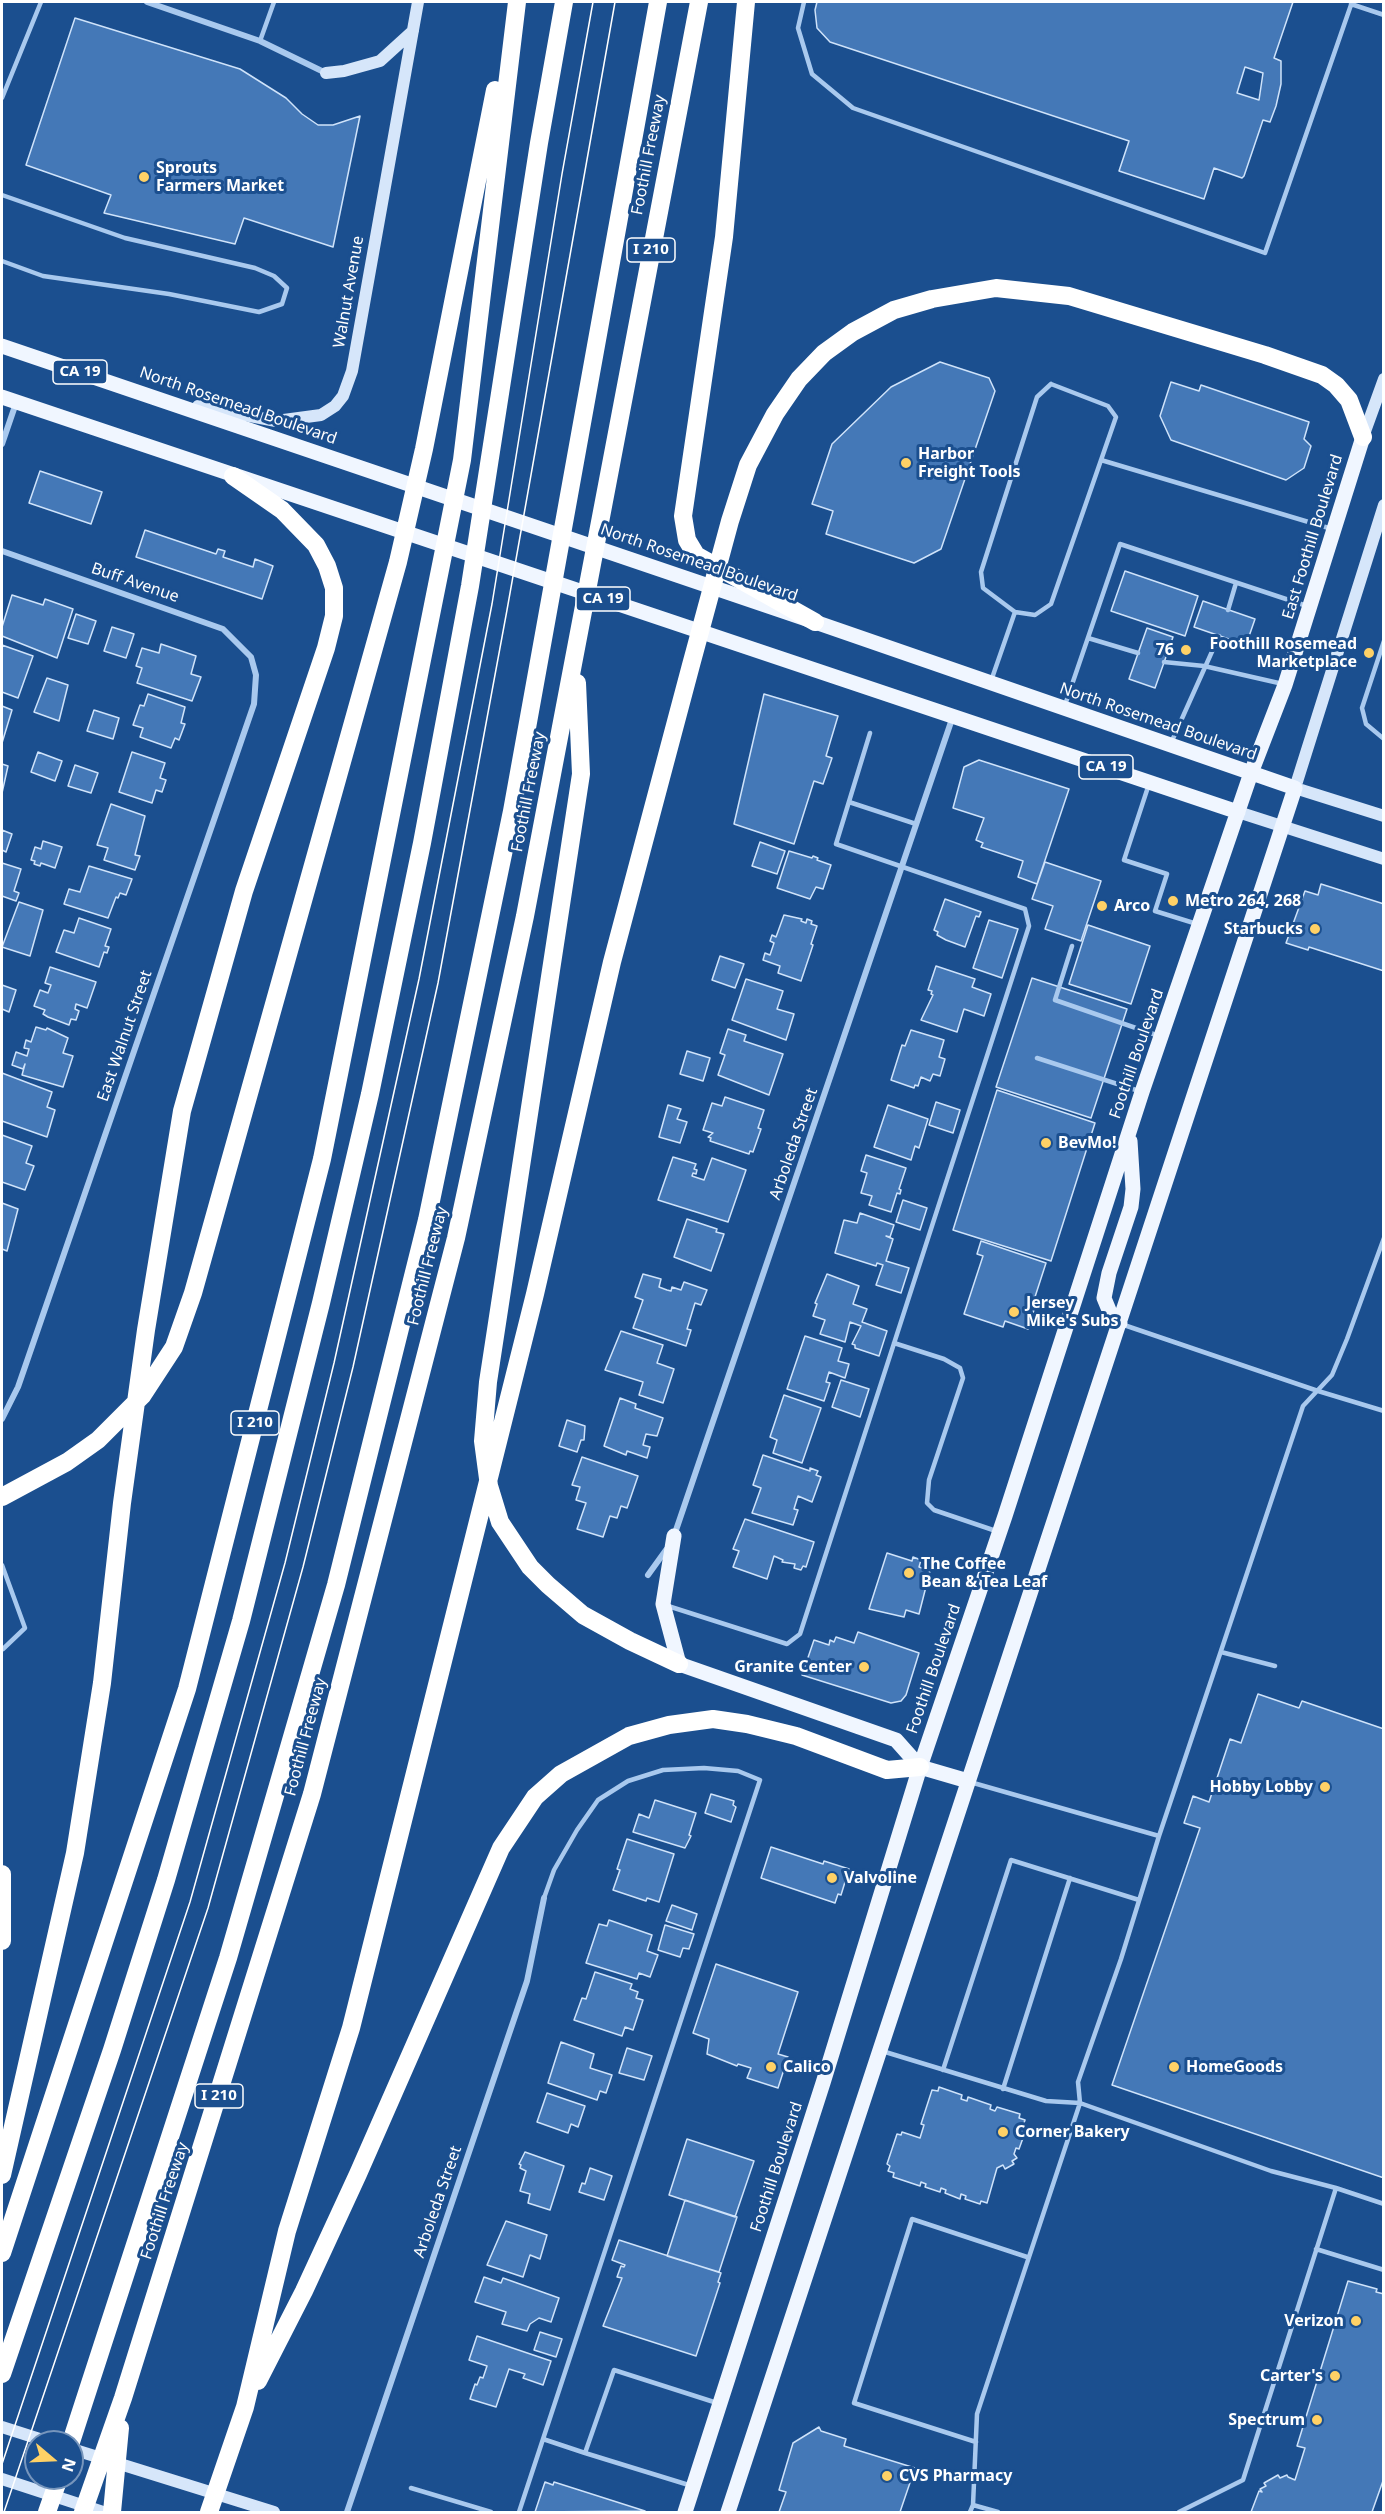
<!DOCTYPE html>
<html>
<head>
<meta charset="utf-8">
<style>
  body { margin:0 }
  #map { position:relative; width:1385px; height:2514px; overflow:hidden; background:#1b4f8f; font-family:"Noto Sans",sans-serif }
  canvas { display:block }
  .frame { position:absolute; inset:0; border:3px solid #fff; pointer-events:none }
  .north { position:absolute; left:24px; top:2430px; width:60px; height:60px; box-sizing:border-box; background:#1b4f8f; border:2px solid #7695bc; border-radius:50%; rotate:109deg; font-size:16px; font-weight:700; line-height:24px; text-align:center; color:#fff }
  .north::after { content:''; display:block; margin:auto; width:21px; height:27px; background:#ffd166; clip-path:polygon(50% 0,100% 100%,50% 72%,0 100%) }
</style>
</head>
<body>
<div id="map">
<canvas width="1385" height="2514"></canvas>
<div class="frame"></div>
<div class="north">N</div>
</div>
<script>
const g = document.querySelector('canvas').getContext('2d');
g.lineJoin = 'round';
function paint(path, color) { g.fillStyle = color; g.fill(path, 'evenodd'); }
const shape = rows => new Path2D(rows.map(r => 'M' + r).join(''));
function stroke(path, color, width, dash) { g.strokeStyle = color; g.lineWidth = width; g.lineCap = dash ? 'butt' : 'round'; g.setLineDash(dash || []); g.stroke(path); }
function label(font, color, halo, rows, align = 'center') {
  g.font = font + ' "Noto Sans",sans-serif'; g.lineWidth = 6; g.setLineDash([]); g.textBaseline = 'middle'; g.strokeStyle = halo; g.fillStyle = color; for (const [text, x, y, turn = 0] of rows) {
    g.save(); g.translate(x, y); g.rotate((+turn || 0) * Math.PI / 180); g.textAlign = isNaN(turn) ? turn : align; if (halo) g.strokeText(text, 0, 0); g.fillText(text, 0, 0); g.restore();
  }
}
const building = shape([
  [817,2,1293,2,1274,58,1281,61,1281,84,1276,106,1270,122,1263,120,1244,176,1242,178,1214,168,1204,199,1119,171,1129,141,830,42,817,28,815,10,817,2],
  [1245,67,1263,73,1259,100,1237,93,1245,67],
  [75,18,240,69,286,98,302,114,318,125,333,125,360,116,333,247,244,218,235,244,104,213,111,195,26,165,75,18],
  [940,362,989,378,995,391,941,549,914,563,826,534,833,511,812,504,832,444,891,387,940,362],
  [1171,382,1199,391,1201,385,1309,422,1304,439,1311,446,1304,468,1286,480,1171,440,1160,416,1171,382],
  [40,471,102,492,91,524,29,503,40,471],
  [145,530,216,554,218,549,225,551,223,557,253,567,255,559,273,566,262,599,136,557,145,530],
  [1125,571,1198,596,1185,636,1111,611,1125,571],
  [12,595,43,605,45,599,73,609,57,658,2,636,2,627,12,595],
  [1203,601,1255,619,1246,645,1194,627,1203,601],
  [76,614,96,621,88,644,68,638,76,614],
  [112,627,134,634,126,658,104,651,112,627],
  [1147,628,1173,637,1155,688,1129,679,1147,628],
  [161,644,196,656,191,674,201,677,192,701,137,683,142,668,136,666,142,648,159,653,161,644],
  [2,645,33,656,18,698,2,692,2,645],
  [47,678,68,685,59,721,34,712,47,678],
  [148,694,185,707,181,723,185,724,179,740,175,738,171,748,140,737,143,728,133,725,140,705,144,706,148,694],
  [764,694,838,716,826,756,832,758,823,784,814,781,794,844,734,824,764,694],
  [2,706,12,710,2,743,2,706],
  [94,710,119,718,113,739,87,731,94,710],
  [38,752,62,761,55,781,31,772,38,752],
  [132,752,165,763,160,778,166,780,162,792,156,790,152,803,119,792,132,752],
  [979,760,1069,789,1037,884,1018,877,1023,861,981,847,983,843,976,840,984,818,953,808,964,767,979,760],
  [2,764,8,766,2,793,2,764],
  [75,765,98,773,91,793,68,786,75,765],
  [111,804,145,816,135,855,140,856,135,870,104,860,108,848,97,845,111,804],
  [2,830,12,834,6,852,2,850,2,830],
  [43,841,62,847,55,868,41,863,40,866,34,864,35,861,31,860,35,847,41,849,43,841],
  [760,842,785,851,777,874,752,866,760,842],
  [789,851,812,858,813,856,818,858,817,860,831,865,823,889,816,887,810,899,777,888,789,851],
  [1045,862,1101,881,1081,941,1045,929,1053,906,1032,899,1045,862],
  [2,863,21,869,14,891,19,893,16,901,2,896,2,863],
  [89,866,132,879,126,895,120,893,118,898,116,897,108,918,64,904,69,889,80,892,89,866],
  [1321,884,1384,904,1384,971,1309,947,1308,950,1286,943,1305,891,1318,895,1321,884],
  [945,899,981,912,979,917,976,916,965,947,946,940,937,935,938,932,934,930,945,899],
  [19,902,43,910,30,956,2,947,19,902],
  [784,915,802,919,801,921,806,923,807,919,812,921,811,924,817,926,811,944,813,945,801,981,778,973,780,966,763,960,765,953,770,955,774,943,770,941,772,935,776,937,784,915],
  [79,918,111,929,105,946,109,947,107,953,104,952,99,967,56,952,64,930,74,933,79,918],
  [989,920,1018,929,1002,978,973,968,989,920],
  [1088,925,1150,946,1131,1004,1069,984,1088,925],
  [720,956,744,964,735,988,712,980,720,956],
  [936,966,975,979,972,987,991,994,984,1016,964,1009,957,1032,921,1020,933,995,931,994,932,991,928,990,936,966],
  [50,967,96,982,87,1008,76,1004,75,1009,79,1011,76,1020,71,1019,69,1025,48,1017,43,1014,45,1010,34,1006,40,990,48,993,51,985,45,983,50,967],
  [1032,978,1127,1009,1091,1118,996,1087,1032,978],
  [746,979,783,991,777,1009,794,1014,786,1040,732,1020,746,979],
  [2,985,16,990,9,1012,2,1009,2,985],
  [36,1027,46,1030,47,1028,68,1038,63,1053,73,1056,63,1087,22,1075,25,1064,23,1069,12,1065,16,1052,27,1056,29,1049,24,1048,26,1040,31,1042,36,1027],
  [728,1029,746,1035,744,1041,783,1054,769,1095,718,1075,725,1055,720,1053,728,1029],
  [911,1030,944,1040,939,1057,945,1059,940,1076,933,1074,930,1081,921,1077,918,1086,915,1085,914,1088,891,1080,902,1045,905,1046,911,1030],
  [687,1051,710,1058,703,1081,680,1074,687,1051],
  [2,1073,52,1092,47,1107,55,1110,47,1137,2,1121,2,1073],
  [997,1090,1095,1123,1051,1261,953,1230,997,1090],
  [725,1097,764,1110,758,1128,761,1129,753,1152,750,1151,749,1154,710,1141,711,1138,708,1137,713,1133,703,1130,712,1103,722,1106,725,1097],
  [936,1102,960,1110,953,1133,929,1125,936,1102],
  [668,1105,681,1109,677,1119,687,1122,680,1143,659,1137,668,1105],
  [888,1105,928,1119,919,1148,915,1146,911,1160,874,1147,888,1105],
  [2,1135,32,1146,26,1163,34,1166,25,1190,2,1182,2,1135],
  [866,1155,906,1168,899,1189,901,1190,900,1194,897,1193,891,1212,869,1205,872,1196,861,1193,867,1173,861,1171,866,1155],
  [673,1157,696,1164,694,1169,697,1170,696,1174,693,1173,692,1176,704,1180,712,1158,746,1170,728,1222,658,1200,673,1157],
  [903,1200,927,1208,920,1230,896,1222,903,1200],
  [2,1203,18,1209,7,1251,2,1249,2,1203],
  [860,1213,894,1225,890,1237,886,1236,893,1239,886,1261,909,1268,901,1293,876,1285,883,1265,877,1263,876,1266,835,1253,844,1220,857,1223,860,1213],
  [687,1219,717,1229,716,1232,724,1234,711,1271,674,1257,687,1219],
  [981,1241,1046,1263,1034,1300,1037,1301,1028,1329,1005,1321,1003,1327,964,1314,983,1256,977,1254,981,1241],
  [643,1274,661,1279,659,1287,667,1290,671,1291,672,1287,681,1290,684,1282,707,1290,701,1305,695,1303,687,1329,691,1330,686,1346,633,1328,643,1300,635,1297,643,1274],
  [827,1274,859,1286,853,1304,867,1309,862,1322,887,1331,879,1356,855,1348,855,1345,852,1344,861,1326,850,1322,845,1342,820,1334,825,1320,813,1316,817,1304,815,1303,827,1274],
  [621,1331,663,1345,657,1363,674,1369,663,1403,639,1395,643,1382,605,1370,621,1331],
  [805,1336,842,1348,838,1361,849,1364,845,1378,829,1372,826,1382,830,1383,824,1401,787,1389,805,1336],
  [841,1380,869,1389,860,1417,832,1407,841,1380],
  [784,1395,821,1408,802,1463,773,1453,777,1440,770,1437,784,1395],
  [620,1398,636,1404,635,1408,663,1418,657,1436,646,1434,643,1445,650,1447,647,1458,627,1451,626,1455,604,1446,620,1398],
  [567,1420,585,1426,584,1440,581,1440,577,1452,559,1446,567,1420],
  [763,1455,810,1471,810,1468,818,1471,816,1475,821,1477,812,1502,798,1496,794,1509,798,1510,793,1525,752,1513,761,1488,753,1485,763,1455],
  [582,1457,638,1476,627,1508,621,1506,617,1518,610,1516,603,1537,577,1529,586,1503,576,1500,580,1487,572,1485,582,1457],
  [745,1519,814,1542,806,1567,803,1566,801,1570,794,1568,795,1564,782,1562,783,1560,774,1556,767,1579,733,1567,739,1551,733,1549,745,1519],
  [887,1553,912,1561,913,1557,921,1560,919,1567,930,1571,919,1614,906,1610,904,1617,869,1609,887,1553],
  [858,1632,919,1653,906,1695,901,1701,891,1703,802,1675,814,1640,829,1645,830,1640,834,1642,836,1637,854,1643,858,1632],
  [1258,1694,1299,1708,1302,1701,1384,1729,1384,2178,1112,2085,1200,1828,1184,1823,1193,1796,1209,1802,1230,1739,1241,1743,1258,1694],
  [711,1794,734,1801,733,1805,736,1807,731,1822,705,1813,711,1794],
  [655,1800,696,1813,689,1835,691,1836,685,1848,633,1832,639,1814,649,1818,655,1800],
  [627,1839,674,1854,659,1902,647,1898,646,1901,613,1890,620,1870,617,1869,627,1839],
  [771,1847,823,1864,824,1861,849,1869,841,1895,838,1894,835,1903,761,1878,771,1847],
  [672,1905,697,1914,692,1930,666,1921,672,1905],
  [609,1920,652,1935,647,1951,658,1955,650,1977,639,1973,637,1979,586,1963,599,1924,607,1926,609,1920],
  [665,1925,694,1934,689,1949,683,1948,680,1957,658,1950,665,1925],
  [716,1964,798,1992,778,2054,788,2057,778,2088,747,2078,751,2068,738,2064,737,2066,707,2054,709,2039,693,2033,716,1964],
  [595,1972,632,1984,630,1989,638,1992,636,1998,643,2000,633,2030,625,2027,622,2036,574,2020,582,1998,586,1999,595,1972],
  [561,2042,594,2054,590,2068,612,2075,606,2093,600,2091,597,2100,548,2083,561,2042],
  [627,2048,652,2056,644,2080,619,2073,627,2048],
  [939,2087,962,2095,961,2099,967,2101,968,2097,991,2105,990,2109,995,2111,997,2107,1020,2114,1019,2118,1025,2120,1023,2126,1027,2127,1019,2149,1016,2148,1014,2154,1017,2158,1012,2161,1014,2164,1005,2169,1003,2165,997,2168,987,2203,981,2201,980,2204,965,2199,966,2196,961,2194,960,2199,945,2193,946,2190,941,2188,940,2192,925,2187,926,2184,921,2182,920,2186,893,2177,894,2173,888,2171,890,2166,887,2164,897,2134,901,2135,902,2132,920,2138,924,2125,921,2124,932,2090,938,2091,939,2087],
  [547,2093,585,2106,578,2127,571,2124,568,2133,537,2122,547,2093],
  [687,2139,754,2161,735,2217,669,2195,687,2139],
  [525,2152,564,2166,550,2210,528,2203,530,2194,520,2191,526,2171,520,2168,521,2165,519,2164,525,2152],
  [590,2168,612,2176,604,2200,579,2192,582,2183,585,2184,590,2168],
  [685,2200,737,2217,719,2272,667,2256,685,2200],
  [506,2221,547,2235,540,2259,530,2255,523,2277,487,2265,506,2221],
  [619,2240,721,2273,718,2282,720,2283,696,2356,603,2326,622,2278,617,2277,621,2266,624,2267,625,2265,612,2260,619,2240],
  [484,2277,501,2283,503,2278,559,2298,551,2322,539,2318,530,2324,527,2331,502,2324,506,2312,475,2302,484,2277],
  [1348,2281,1377,2289,1376,2292,1384,2294,1384,2478,1372,2512,1251,2512,1259,2491,1262,2492,1260,2489,1266,2486,1264,2483,1278,2475,1280,2478,1287,2475,1288,2477,1295,2480,1305,2448,1297,2446,1348,2281],
  [540,2332,562,2339,556,2357,534,2350,540,2332],
  [477,2336,551,2361,543,2385,523,2378,525,2374,509,2369,496,2407,470,2399,475,2384,477,2385,480,2377,483,2378,487,2366,469,2360,477,2336],
  [819,2427,821,2431,846,2439,844,2446,915,2468,900,2512,779,2512,786,2492,779,2490,793,2443,819,2427],
  [545,2482,553,2485,554,2482,645,2511,535,2512,545,2482]
]);
paint(building, '#4478b7');
stroke(building, '#cfe3fa', 1.5);
stroke(shape([
  [804,2,798,28,812,74,853,108,1265,253,1352,2],
  [1351,4,1384,15],
  [260,41,274,2],
  [2,98,41,2],
  [2,195,125,238,255,268,274,276,287,288,282,304,259,312,169,294,43,276,2,261],
  [1051,384,1108,406,1116,417,1051,604,1035,615,1015,612,983,588,981,572,1037,397,1051,384],
  [1101,460,1332,529],
  [1228,610,1236,583],
  [1088,638,1138,653],
  [1384,641,1362,708,1366,724,1384,739],
  [1164,662,1204,666,1283,684],
  [991,681,1015,612],
  [1065,705,1120,544,1307,606],
  [1171,743,1219,636],
  [1149,784,1124,860,1167,874,1155,911,1197,924],
  [849,802,916,824],
  [1072,946,1055,1000,1159,1036],
  [1037,1058,1139,1091],
  [1121,1324,1318,1391,1384,1411],
  [894,1343,944,1359,960,1368,963,1378,929,1480,927,1503,934,1510,996,1531],
  [2,1565,25,1628,3,1649,2,1648],
  [668,1606,787,1644,800,1634,1029,926,1025,909,836,844,870,733],
  [1221,1652,1275,1666],
  [970,1782,1159,1836],
  [882,2051,1046,2101,1080,2103,1271,2171,1336,2188,1384,2204],
  [943,2070,1011,1860,1139,1900],
  [1003,2089,1070,1878],
  [1316,2249,1384,2270],
  [543,2439,585,2453],
  [976,2442,854,2403,912,2219,1027,2257],
  [692,2486,585,2453,614,2370,717,2403],
  [411,2488,491,2512],
  [973,2505,998,2512],
  [519,2512,760,1780,738,1771,704,1768,663,1770,628,1781,598,1800,577,1830,554,1870,544,1898],
  [970,2512,973,2505,977,2414,1080,2103,1078,2082,1121,1959,1159,1836,1303,1406,1332,1375,1347,1339,1384,1238],
  [1179,2512,1243,2480,1336,2188]
]), '#a9c9ee', 4.5);
stroke(shape([
  [147,2,260,41,326,73],
  [2,444,16,403],
  [2,551,223,629,251,657,256,675,254,704,18,1387,2,1419],
  [674,1536,953,716],
  [648,1575,666,1550],
  [347,2512,527,1981,544,1898]
]), '#a9c9ee', 6);
stroke(shape([
  [326,73,344,71,380,61,413,31],
  [198,406,276,421,321,415,335,406,343,396,352,371,418,2],
  [1363,437,1384,379],
  [1384,505,1295,788,1384,816],
  [1238,812,1384,859],
  [2,2427,49,2442],
  [72,2449,274,2512],
  [2,2479,103,2512]
]), '#d6e6fa', 12);
stroke(shape([
  [2,346,815,622,1295,788,728,2512],
  [2,397,1238,812],
  [1120,1323,1111,1315,1104,1298,1109,1273,1131,1207,1133,1189,1130,1141],
  [674,1536,663,1604,679,1664,896,1740,920,1767,968,1781],
  [685,2512,823,2083,920,1767,1005,1516,1142,1092,1251,773,1285,685,1363,437]
]), '#f0f6ff', 15);
stroke(shape([
  [746,2,724,237,683,516,687,540,696,555,815,622],
  [577,683,581,774,488,1382,483,1441,489,1486,500,1522,530,1567,548,1585,583,1615,630,1641,679,1664],
  [2,1497,67,1462,98,1440,142,1396,174,1347,193,1293,398,562,424,449,495,90],
  [2,1874,2,1941],
  [2,2175,75,1853,102,1683,122,1503,146,1330,182,1111,244,891,326,648,334,616,334,588,327,566,316,545,282,510,233,476],
  [2,2253,187,1689,322,1159,462,460,517,2],
  [2,2374,112,2050,166,1880,241,1621,321,1303,370,1094,422,843,470,586,539,143,564,2],
  [258,2381,304,2291,358,2174,501,1848,535,1797,561,1774,629,1736,669,1725,713,1719,747,1724,796,1736,887,1770,920,1767],
  [71,2442,228,1958,336,1585,427,1220,512,811,658,2],
  [47,2512,59,2478],
  [83,2512,123,2398,312,1794,456,1238,525,916,699,2],
  [112,2512,120,2428],
  [209,2512,245,2407,287,2231,351,2028,535,1294,612,962,691,665,730,521,748,465,775,414,799,379,824,353,853,332,894,310,932,299,996,288,1069,296,1265,355,1322,375,1336,385,1349,400,1363,437]
]), '#fff', 18);
stroke(shape([
  [2,2464,190,1902,285,1563,334,1363,419,979,492,604,562,174,593,2],
  [4,2512,208,1908,303,1567,353,1367,438,983,507,610,615,2]
]), '#fff', 1.5);
for (const [x, y, r, color] of [
  [144,177,6,"#ffd166"],
  [906,463,6,"#ffd166"],
  [1186,650,6,"#ffd166"],
  [1369,653,6,"#ffd166"],
  [1173,901,6,"#ffd166"],
  [1102,906,6,"#ffd166"],
  [1315,929,6,"#ffd166"],
  [1046,1143,6,"#ffd166"],
  [1014,1312,6,"#ffd166"],
  [909,1573,6,"#ffd166"],
  [864,1667,6,"#ffd166"],
  [1325,1787,6,"#ffd166"],
  [832,1878,6,"#ffd166"],
  [771,2067,6,"#ffd166"],
  [1174,2067,6,"#ffd166"],
  [1003,2132,6,"#ffd166"],
  [1356,2321,6,"#ffd166"],
  [1335,2376,6,"#ffd166"],
  [1317,2420,6,"#ffd166"],
  [887,2476,6,"#ffd166"]
]) { const dot = new Path2D(); dot.arc(x, y, r, 0, 2 * Math.PI); g.fillStyle = color; g.fill(dot); stroke(dot, '#1b4f8f', 2); }
for (const [x, y, w] of [
  [651,250,48],
  [80,372,54],
  [603,599,54],
  [1106,767,54],
  [255,1423,48],
  [219,2096,48]
]) { const box = new Path2D(); box.roundRect(x - w / 2, y - 12, w, 24, 4.5); g.fillStyle = '#1b4f8f'; g.fill(box); stroke(box, '#fff', 1.5); }
label('bold 15px', '#fff', null, [
  ["I 210",651,250],
  ["CA 19",80,372],
  ["CA 19",603,599],
  ["CA 19",1106,767],
  ["I 210",255,1423],
  ["I 210",219,2096]
]);
label('16px', '#fff', '#1b4f8f', [
  ["Foothill Freeway",649,155,-79],
  ["Walnut Avenue",349,292,-80],
  ["North Rosemead Boulevard",238,406,19],
  ["East Foothill Boulevard",1313,537,-73],
  ["North Rosemead Boulevard",699,563,19],
  ["Buff Avenue",135,583,19],
  ["North Rosemead Boulevard",1158,722,19],
  ["Foothill Freeway",529,792,-79],
  ["East Walnut Street",125,1036,-71],
  ["Foothill Boulevard",1137,1054,-71],
  ["Arboleda Street",794,1144,-71],
  ["Foothill Freeway",428,1266,-76],
  ["Foothill Boulevard",934,1669,-71],
  ["Foothill Freeway",306,1737,-75],
  ["Foothill Boulevard",777,2167,-72],
  ["Foothill Freeway",165,2201,-72],
  ["Arboleda Street",438,2202,-71]
]);
label('bold 16px', '#fff', '#1b4f8f', [
  ["Sprouts",156,168],
  ["Farmers Market",156,186],
  ["Harbor",918,454],
  ["Freight Tools",918,472],
  ["Foothill Rosemead",1357,644,"right"],
  ["Marketplace",1357,662,"right"],
  ["76",1174,650,"right"],
  ["Metro 264, 268",1185,901],
  ["Arco",1114,906],
  ["Starbucks",1303,929,"right"],
  ["BevMo!",1058,1143],
  ["Jersey",1026,1303],
  ["Mike's Subs",1026,1321],
  ["The Coffee",921,1564],
  ["Bean & Tea Leaf",921,1582],
  ["Granite Center",852,1667,"right"],
  ["Hobby Lobby",1313,1787,"right"],
  ["Valvoline",844,1878],
  ["Calico",783,2067],
  ["HomeGoods",1186,2067],
  ["Corner Bakery",1015,2132],
  ["Verizon",1344,2321,"right"],
  ["Carter's",1323,2376,"right"],
  ["Spectrum",1305,2420,"right"],
  ["CVS Pharmacy",899,2476]
], 'left');
</script>
</body>
</html>
